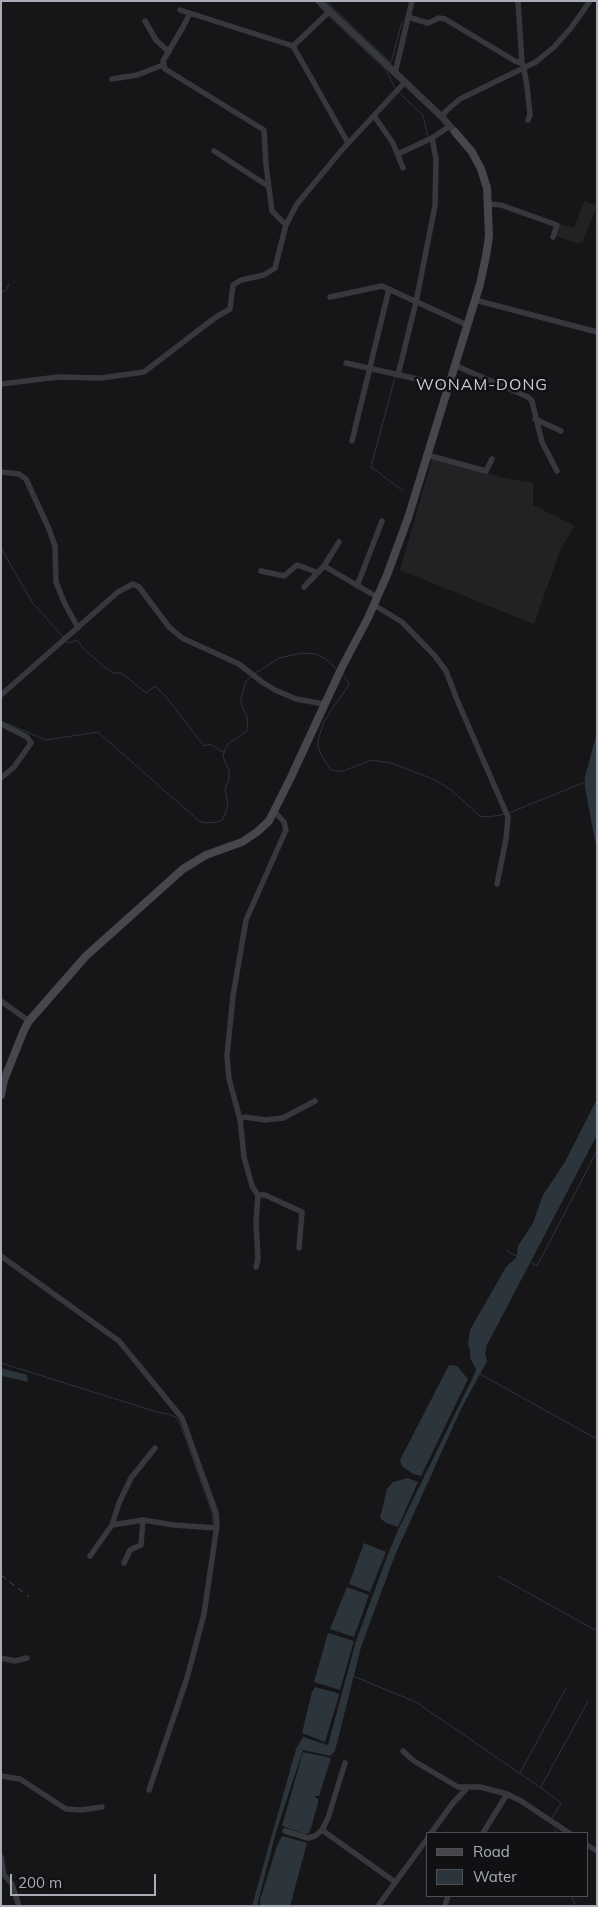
<!DOCTYPE html>
<html>
<head>
<meta charset="utf-8">
<style>
  body { margin:0 }
  #map { position:relative; width:598px; height:1907px; overflow:hidden; background:#161618; font-family:Mulish,sans-serif }
  canvas { display:block }
  .frame { position:absolute; inset:0; border:2px solid #a8adb8; pointer-events:none }
  .legend { position:absolute; left:426px; top:1832px; width:162px; height:65px; box-sizing:border-box; background:#111113; border:1px solid #4d4f55; margin:0; padding:6px 9px; list-style:none; font-size:15px; color:#a8adb8 }
  .legend li { display:flex; align-items:center; gap:10px; height:25px }
  .legend b { width:25px; border:1px solid #4d4f55 }
  .scale { position:absolute; left:10px; top:1874px; width:146px; height:22px; box-sizing:border-box; border:2px solid #a8adb8; border-top:0; padding-left:6px; font-size:15px; line-height:18px; white-space:nowrap; color:#a8adb8; -webkit-text-stroke:4px #111113; paint-order:stroke }
</style>
</head>
<body>
<div id="map">
<canvas width="598" height="1907"></canvas>
<div class="frame"></div>
<ul class="legend">
<li><b style="height:6px;background:#45474d"></b>Road</li>
<li><b style="height:14px;background:#2c353c"></b>Water</li>
</ul>
<div class="scale">200 m</div>
</div>
<script>
const g = document.querySelector('canvas').getContext('2d');
g.lineJoin = 'round';
function paint(path, color) { g.fillStyle = color; g.fill(path, 'evenodd'); }
const shape = rows => new Path2D(rows.map(r => 'M' + r).join(''));
function stroke(path, color, width, dash) { g.strokeStyle = color; g.lineWidth = width; g.lineCap = dash ? 'butt' : 'round'; g.setLineDash(dash || []); g.stroke(path); }
function label(font, color, halo, rows, align = 'center') {
  g.font = font + ' Mulish,sans-serif'; g.lineWidth = 5; g.setLineDash([]); g.textBaseline = 'middle'; g.strokeStyle = halo; g.fillStyle = color; for (const [text, x, y, turn = 0] of rows) {
    g.save(); g.translate(x, y); g.rotate((+turn || 0) * Math.PI / 180); g.textAlign = isNaN(turn) ? turn : align; if (halo) g.strokeText(text, 0, 0); g.fillText(text, 0, 0); g.restore();
  }
}
paint(shape([
  [584,201,597,206,583,241,578,244,556,236,559,224,574,228],
  [432,459,505,478,533,483,533,505,575,526,561,548,534,624,400,570]
]), '#222225');
paint(shape([
  [597,732,597,851,585,788,585,777],
  [597,1099,597,1135,487,1345,485,1354,487,1361,461,1409,395,1555,361,1647,335,1751,330,1756,303,1750,276,1832,257,1906,252,1906,296,1749,303,1737,328,1745,356,1641,385,1562,398,1530,475,1373,476,1369,470,1358,470,1350,468,1344,470,1330,506,1267,516,1258,518,1246,533,1223,543,1195,565,1162],
  [449,1365,457,1366,468,1379,421,1476,413,1474,402,1466,400,1460],
  [1,1368,27,1375,28,1382,2,1376],
  [408,1478,418,1482,398,1527,386,1523,380,1518,387,1489,393,1482],
  [364,1543,386,1552,370,1592,349,1584],
  [347,1587,369,1595,354,1637,330,1629],
  [328,1633,354,1641,340,1690,314,1682],
  [315,1687,337,1693,339,1695,325,1742,302,1733,312,1692],
  [303,1752,331,1758,319,1796,314,1796,318,1799,318,1803,311,1828,309,1833,305,1834,282,1826],
  [282,1836,307,1843,290,1906,262,1906,260,1904,260,1900,277,1846]
]), '#2c353c');
stroke(shape([
  [326,1,391,63,402,22],
  [320,7,326,13],
  [329,16,386,70,395,88],
  [399,93,423,115,428,138],
  [1,292,6,291,9,284],
  [395,377,371,467,403,491],
  [1,548,32,602,63,637],
  [65,641,69,643,77,640,83,648,103,666,113,673,121,673,146,693,154,687,156,687,167,698,204,746,210,744,223,752],
  [254,674,279,658,303,653,316,654,327,660,337,670],
  [342,674,349,683,349,685,334,706,324,722,318,740,318,747,321,754,330,769,335,771,343,771,372,760,391,763,433,779,451,790,480,816,489,817,505,814],
  [3,722,46,740,98,732,199,821,205,823,218,822,223,819,228,806,225,789,229,779,229,771,223,756,225,749,228,744,248,730,247,717,241,704,241,699,246,681,251,677],
  [509,813,585,782],
  [506,1250,516,1256],
  [531,1263,537,1266,597,1151],
  [1,1363,157,1412,168,1414,176,1417,181,1426,212,1512,213,1524],
  [480,1374,597,1439],
  [498,1576,597,1631],
  [353,1676,416,1702,541,1788,561,1803,552,1818],
  [520,1773,566,1688],
  [541,1787,588,1701],
  [555,1829,556,1833],
  [572,1896,575,1906]
]), '#2c353c', 1);
stroke(shape([
  [518,1,522,63,524,69,527,86,530,115,528,120],
  [180,10,293,46,348,143],
  [190,13,183,27,163,61,165,69,264,130,266,165,272,211,286,225],
  [408,17,428,23,439,18,445,19,515,61,522,63],
  [145,21,156,40,169,52],
  [293,46,330,11],
  [395,73,412,1],
  [112,79,137,75,163,65],
  [374,116,393,143,403,168],
  [442,117,446,111,460,99,536,62,554,47,571,28,590,1],
  [214,151,268,186],
  [398,154,432,138,450,126],
  [489,204,501,205,557,225,553,237],
  [330,297,382,286,467,325],
  [475,300,597,332],
  [346,363,448,386],
  [454,365,528,397,532,401,542,442,557,471],
  [398,375,416,302,435,206,436,159,432,138],
  [1,384,58,377,101,378,144,372,216,317,230,309,233,285,241,280,264,275,275,268,286,225,297,204,341,151,405,82],
  [535,419,561,431],
  [352,441,389,289],
  [427,455,486,471,492,459],
  [1,472,19,474,26,479,49,529,55,546,56,582,64,602,78,628],
  [324,566,377,597],
  [261,571,284,576,297,565,316,572],
  [357,586,382,521],
  [304,587,324,566,339,542],
  [374,605,402,622,435,656,446,671,458,702,508,817,506,839,497,884],
  [1,695,118,592,133,584,139,587,169,627,182,638,239,664,262,682,275,690,296,699,324,704],
  [1,724,27,737,31,743,14,767,1,778],
  [1,1001,29,1021],
  [240,1119,245,1117,265,1120,283,1118,315,1101],
  [258,1195,265,1195,302,1212,299,1248],
  [1,1256,119,1341,182,1418,216,1513,217,1525,204,1614,187,1678,149,1790],
  [256,1267,258,1259,256,1223,258,1195,252,1186,244,1157,240,1119,229,1079,227,1056,233,996,246,920,286,830,284,822,274,811],
  [112,1525,119,1503,131,1478,155,1448],
  [90,1556,112,1525,143,1520,174,1525,216,1528],
  [124,1563,130,1550,141,1545,143,1520],
  [1,1658,15,1661,27,1658],
  [403,1751,414,1761,458,1787,480,1787,507,1794,521,1801,569,1833],
  [1,1776,20,1779,66,1809,81,1810,102,1807],
  [322,1830,395,1882],
  [285,1831,308,1838,315,1836,322,1830,328,1818,345,1763],
  [431,1833,453,1803,468,1787],
  [483,1833,507,1794],
  [587,1845,597,1851],
  [1,1857,4,1875,12,1884,19,1906],
  [378,1906,427,1839],
  [445,1906,448,1896]
]), '#37383d', 5.5);
stroke(shape([
  [319,1,442,117,455,132]
]), '#37383d', 7);
stroke(shape([
  [1,1095,4,1080,24,1030,29,1021,86,956,183,869,206,855,242,842,257,832,269,821,291,777,342,667,368,618,387,575,408,518,480,284,486,256,489,236,487,188,481,169,472,152,455,132]
]), '#45474d', 8);
stroke(shape([
  [1,1575,29,1597]
]), '#4a4c52', 1, [6, 5]);
g.letterSpacing = '1px';
label('16px', '#c9ccd4', '#111113', [
  ["WONAM-DONG",482,385]
]);
g.letterSpacing = '0px';
</script>
</body>
</html>
